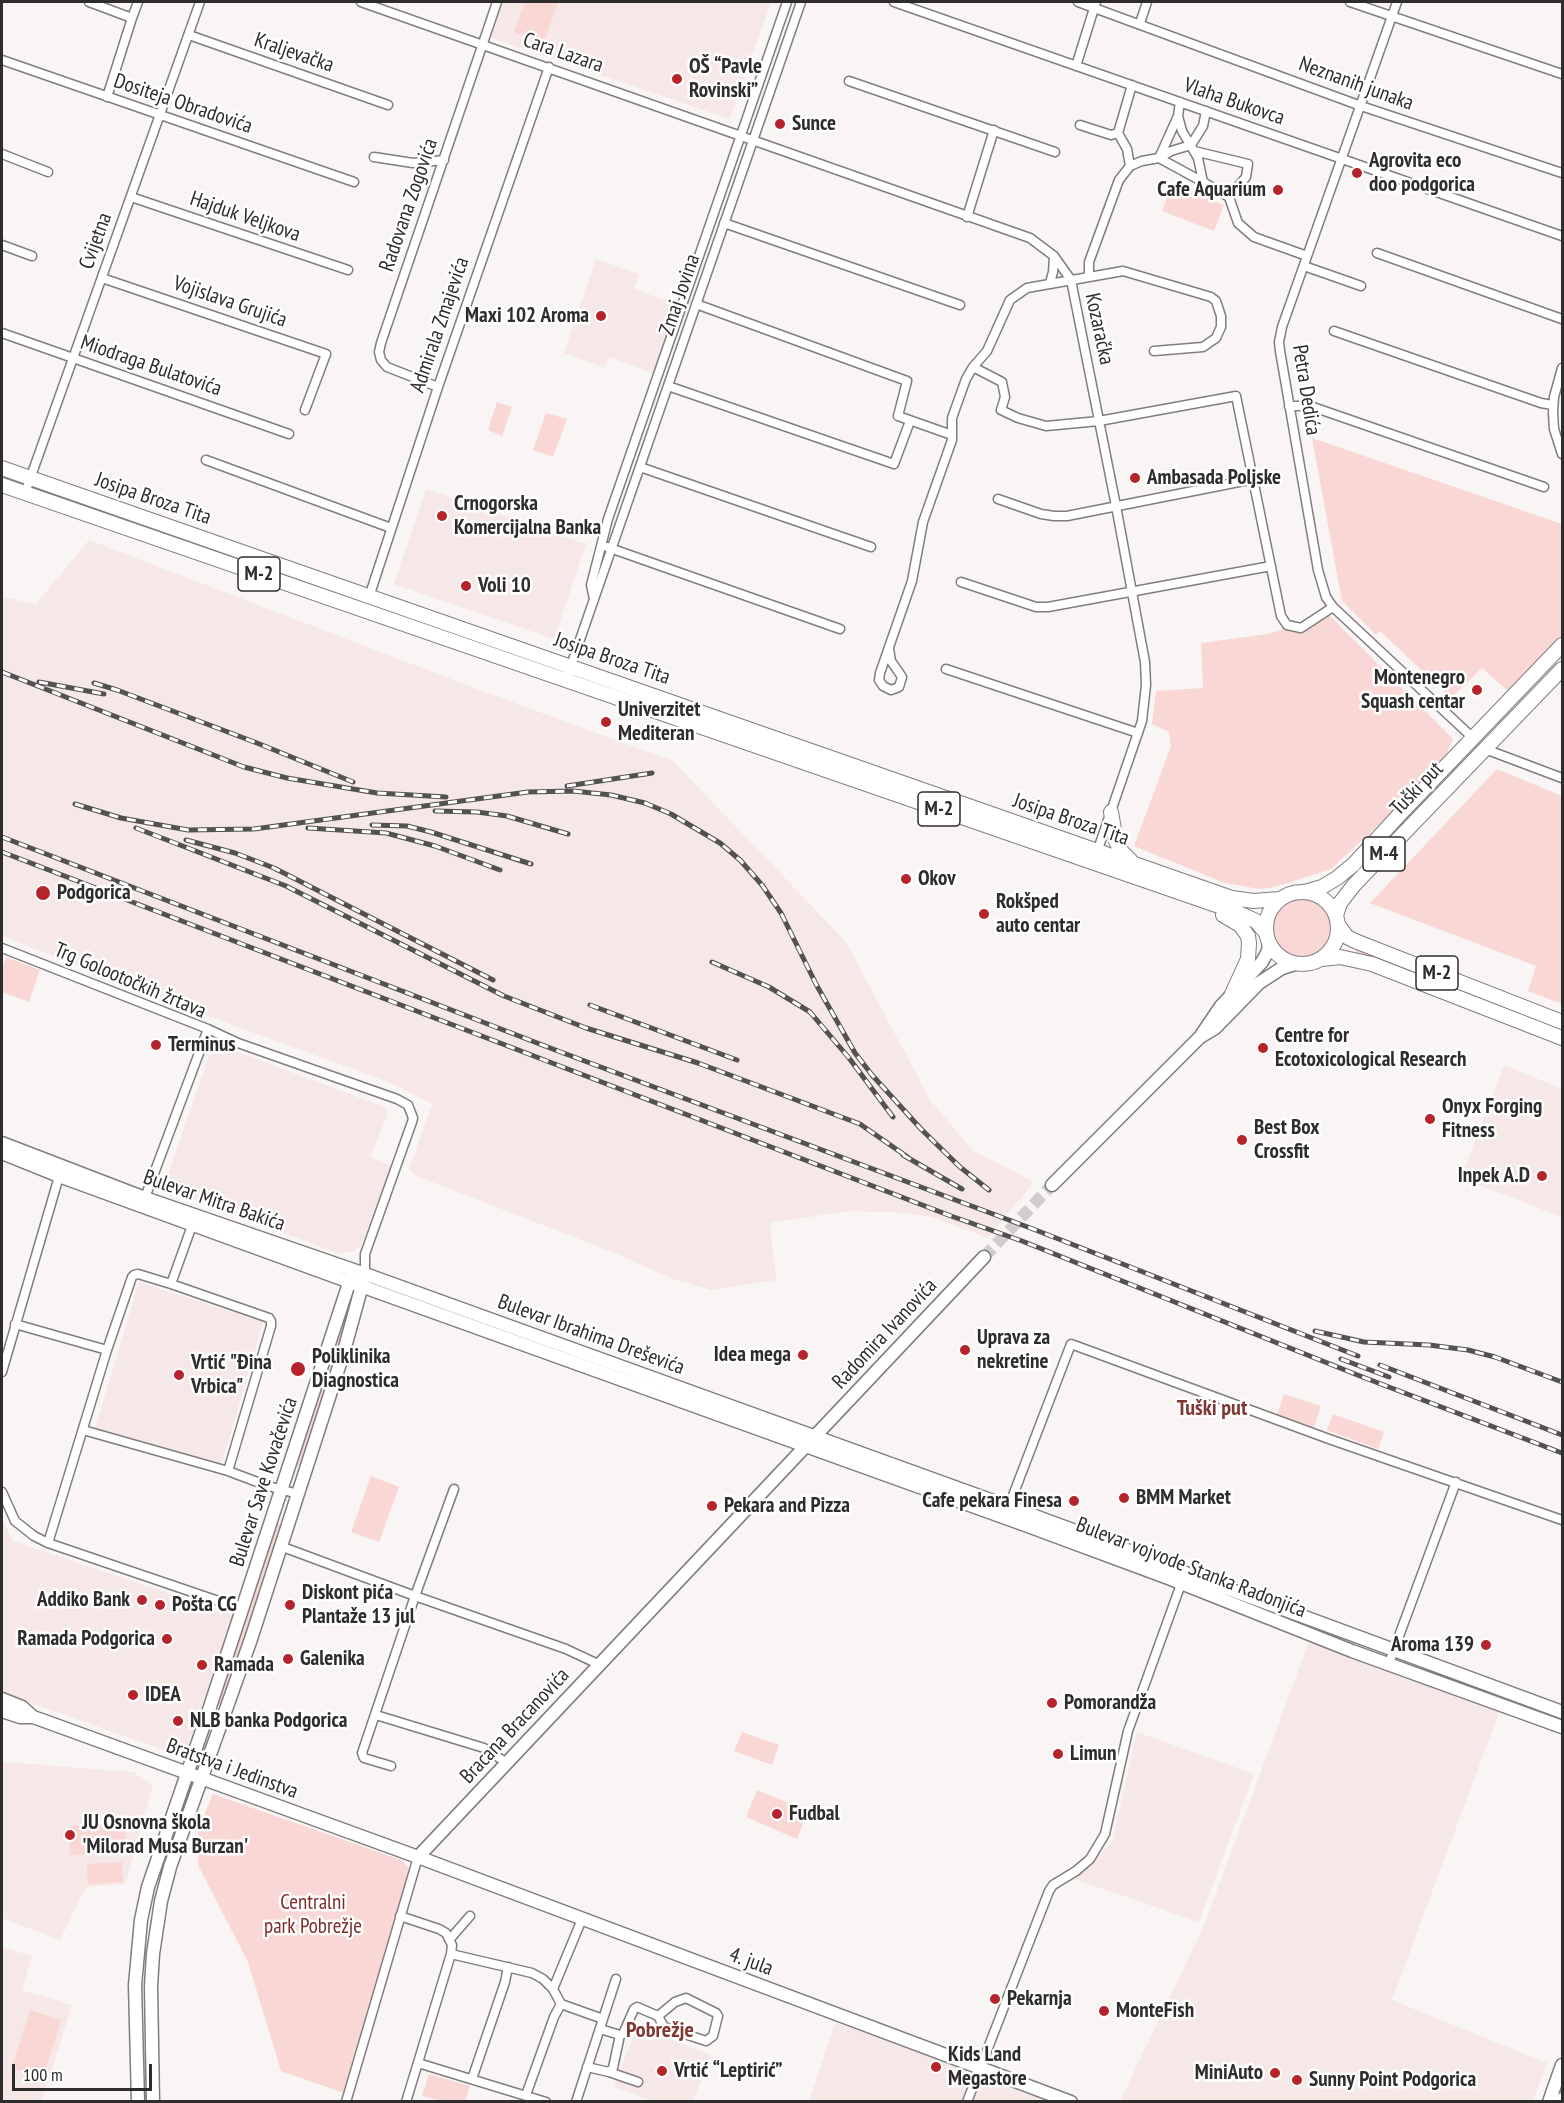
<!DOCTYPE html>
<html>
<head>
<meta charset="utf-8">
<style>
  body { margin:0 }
  #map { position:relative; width:1564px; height:2103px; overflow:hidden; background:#f9f5f4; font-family:"PT Sans Narrow",sans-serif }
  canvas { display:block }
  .frame { position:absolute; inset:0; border:3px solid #2e2c2c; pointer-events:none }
  .scale { position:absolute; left:12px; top:2064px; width:140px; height:27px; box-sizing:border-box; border:3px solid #2e2c2c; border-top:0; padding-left:8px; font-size:18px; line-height:21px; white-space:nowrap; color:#2e2c2c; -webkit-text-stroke:4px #fff; paint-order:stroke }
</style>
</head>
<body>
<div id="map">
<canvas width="1564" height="2103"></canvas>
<div class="frame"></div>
<div class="scale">100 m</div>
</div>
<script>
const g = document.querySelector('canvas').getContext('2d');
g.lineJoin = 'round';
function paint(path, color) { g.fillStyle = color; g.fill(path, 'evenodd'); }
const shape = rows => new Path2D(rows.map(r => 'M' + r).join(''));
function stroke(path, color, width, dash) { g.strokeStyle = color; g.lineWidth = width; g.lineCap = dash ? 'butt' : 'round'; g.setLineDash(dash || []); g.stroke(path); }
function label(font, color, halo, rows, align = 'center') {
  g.font = font + ' "PT Sans Narrow",sans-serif'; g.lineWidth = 5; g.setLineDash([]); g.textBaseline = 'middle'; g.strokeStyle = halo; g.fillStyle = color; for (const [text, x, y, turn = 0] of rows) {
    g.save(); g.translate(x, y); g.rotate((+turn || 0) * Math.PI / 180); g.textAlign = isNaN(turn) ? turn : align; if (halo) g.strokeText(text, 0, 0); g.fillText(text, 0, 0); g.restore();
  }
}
paint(shape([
  [503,2,771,2,730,119,491,38],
  [596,259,639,274,634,289,676,304,653,373,609,357,605,368,564,353],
  [426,489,586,544,554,639,394,584],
  [89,540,482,691,673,761,846,942,930,1100,973,1151,1034,1182,988,1238,931,1217,893,1212,848,1211,770,1223,776,1280,711,1290,673,1279,615,1253,419,1177,409,1170,432,1104,384,1080,240,1028,2,936,2,597,36,604],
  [217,1046,238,1052,384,1107,388,1114,370,1157,391,1166,361,1246,352,1252,337,1253,167,1189,165,1183,208,1059],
  [1504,1065,1562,1089,1562,1217,1461,1178],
  [139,1282,263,1322,222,1464,95,1429],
  [2,1519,13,1541,234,1615,184,1757,2,1693],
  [1310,1639,1502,1704,1392,2000,1547,2063,1533,2101,1120,2101,1203,1928],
  [1137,1732,1254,1774,1199,1922,1074,1879,1112,1843],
  [2,1762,133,1772,153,1785,125,1884,86,1887,60,1940,2,1918],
  [2,1947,32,1956,22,1990,72,2005,42,2101,2,2101],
  [835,2023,970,2068,1057,2102,809,2102],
  [637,2026,711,2055,693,2101,651,2101,614,2087]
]), '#f5e8e6');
paint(shape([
  [525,2,558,2,544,42,514,32],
  [1172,185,1224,205,1214,231,1162,211],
  [497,402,512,407,502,436,488,430],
  [546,413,567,419,553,457,533,450],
  [1312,438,1562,524,1562,648,1516,698,1482,668,1451,698,1380,631,1376,635,1342,601],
  [1329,615,1453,739,1444,760,1397,808,1331,869,1275,887,1259,889,1225,883,1134,846,1171,746,1169,732,1152,724,1156,691,1203,688,1201,643,1268,634],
  [1497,769,1562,796,1562,1004,1528,991,1536,966,1370,903],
  '1273 928a29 29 0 1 1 58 0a29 29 0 1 1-58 0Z',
  [1357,948,1500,1003,1498,1008,1355,953],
  [6,957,40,970,29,1002,2,992,2,968],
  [347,1312,350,1313,302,1467,296,1465],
  [1284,1394,1321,1406,1314,1427,1277,1415],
  [1333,1414,1384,1432,1378,1449,1327,1430],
  [371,1476,399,1487,379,1542,351,1532],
  [277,1523,282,1525,223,1703,215,1706],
  [742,1732,779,1745,772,1765,734,1751],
  [757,1790,808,1811,797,1839,746,1817],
  [213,1794,401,1860,408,1867,409,1879,344,2093,281,2071,248,1962,198,1865,198,1830],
  [125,1825,126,1853,70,1855,70,1826],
  [122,1862,123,1882,88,1884,87,1864],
  [30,2010,61,2020,43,2078,12,2068],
  [429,2074,470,2086,465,2101,441,2101,422,2096]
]), '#f8d7d4');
stroke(shape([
  [984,1257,1052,1185]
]), '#d0cdcc', 12, [12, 6]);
const street = shape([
  [89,2,132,18,107,97],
  [361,2,1030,238,1054,256,1071,280,1116,506,1145,662,1146,685,1142,721,1096,855],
  [894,2,1562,236],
  [1078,2,1361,106,1562,173],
  [1350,2,1562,74],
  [1397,2,1282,327,1279,342,1280,351,1318,570,1326,597,1333,607,1473,738],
  [132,18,138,2],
  [1140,23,1147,2],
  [189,35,388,105],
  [2,60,354,182],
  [1076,66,1096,2],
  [849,81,1055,152],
  [1180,102,1178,116,1182,131,1198,158,1203,182,1229,197,1238,223,1254,237,1307,256],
  [1178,116,1159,158,1203,182],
  [1080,125,1111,135,1118,133,1132,85],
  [1118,133,1127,149,1130,166],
  [1194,151,1248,164,1246,177,1229,197],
  [2,154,48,172],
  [374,157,413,163,444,160],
  [131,197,348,270],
  [967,217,994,130],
  [724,223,960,305],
  [2,245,32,256],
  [1377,253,1562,319],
  [1304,266,1361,286],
  [1089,277,1089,262,1119,180,1130,166,1142,161,1159,158,1171,151,1191,145,1203,126,1206,111],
  [102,278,326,354,305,410],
  [1050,283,1053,272,1054,257],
  [696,304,907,381,898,416,952,435],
  [1334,331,1541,403,1553,405],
  [2,333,289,434],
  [973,367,1002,382,1005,397,1001,410,1018,418,1046,426,1099,421,1236,396,1281,616,1287,625,1301,628,1333,607],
  [1562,368,1554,397,1553,413,1554,429,1562,454],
  [668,386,894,464,910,421],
  [438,387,387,367,381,360,379,352,381,343,497,2],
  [1289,406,1310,406,1544,487],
  [206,460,391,528],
  [640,467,871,547],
  [25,493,200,2],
  [998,499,1041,514,1054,516,1067,516,1254,479],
  [607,547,840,629],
  [961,582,1036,607,1048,607,1271,566],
  [369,597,438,387,549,67],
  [594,599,591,585,608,519,787,2],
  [889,649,891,661,902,677,899,687,891,690,883,686,879,680,880,673,912,581,923,522,952,440,952,418,966,379,973,367,987,351,1010,300,1027,288,1123,271,1211,297,1216,301,1221,316,1221,327,1216,338,1203,347,1154,351],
  [946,669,1138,733],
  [566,680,801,2],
  [1485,749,1562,778],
  [2,948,208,1029,238,1043,397,1099,408,1105,413,1118,412,1122,365,1254,365,1274],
  [143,1203,208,1029],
  [171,1284,194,1220],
  [15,1324,107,1350],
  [2,1372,60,1173],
  [83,1430,228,1471,268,1486,298,1494],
  [2,1492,15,1521,34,1536,48,1543,242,1609],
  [1007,1511,1071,1344,1329,1439,1562,1520],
  [48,1543,107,1350,132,1277,134,1275,138,1274,171,1284,269,1318,271,1321,271,1326,228,1471],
  [280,1546,415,1596,566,1649,598,1664],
  [1389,1663,1456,1482],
  [376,1715,484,1748,507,1763],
  [391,1766,364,1758,362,1753,415,1596,454,1489],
  [400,1916,439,1929,446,1933,452,1945,451,1954,406,2102],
  [450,1939,470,1916],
  [451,1954,532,1973,543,1979,553,1989,561,2004,603,2019],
  [553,1989,582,1919],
  [600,2029,620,2035,623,2034,634,2009,637,2007,658,2016,675,2002,686,1998,716,2013,718,2016,713,2036,706,2041,664,2027,658,2016],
  [418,2063,546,2102],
  [587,2067,609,2072,613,2068,620,2035],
  [609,2072,638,2082],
  [472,2079,505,1982,508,1967],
  [526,2095,554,2017,561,2004],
  [346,2102,418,1857],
  [576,2102,616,1979],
  [967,2102,1049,1891,1053,1885,1076,1871,1090,1859,1105,1834,1128,1731,1181,1584]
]);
const secondary = shape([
  [1202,1034,1221,1006,1262,962,1268,951,1269,943],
  [2,1143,145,1198,365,1274,1032,1515,1135,1553,1161,1564,1562,1712],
  [2,1153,59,1176,350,1282,1028,1526,1168,1578,1352,1651,1562,1727],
  [1052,1185,1200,1037,1215,1028,1259,983,1282,968,1295,964],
  [2,1699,22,1707,33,1717,39,1719,418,1857,1071,2102],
  [2,1711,20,1717,33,1717],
  [418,1857,984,1257],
  [138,2102,135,1985,141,1920,148,1887,208,1713,352,1274],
  [153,2102,151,1986,153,1954,161,1901,170,1867,251,1639,305,1472,344,1351,364,1278],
  [1549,2102,1562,2065],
  [1562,2102,1562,2099]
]);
const primary = shape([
  [2,468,1232,898,1253,901,1280,899],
  [2,485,1236,912,1256,921,1266,933],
  [1111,812,1116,841,1121,851,1131,861],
  '1266 928a36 36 0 1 1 72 0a36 36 0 1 1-72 0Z',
  [1305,892,1322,887,1337,878,1354,864,1400,814,1562,645],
  [1223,915,1240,925,1248,936,1249,943,1248,959,1232,994],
  [1336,916,1340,903,1354,885,1562,669],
  [1339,926,1347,937,1355,941,1562,1022],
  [1322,959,1340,957,1372,964,1562,1038]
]);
stroke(street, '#817d7d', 11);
stroke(secondary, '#817d7d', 15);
stroke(primary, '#817d7d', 16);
stroke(street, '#fff', 8);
stroke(secondary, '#fff', 12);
stroke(primary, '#fff', 14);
const rail = shape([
  [2,672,244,767,287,778,377,793,446,797],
  [39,682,104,694],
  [94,683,117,690,257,743,353,782],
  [567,786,652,773],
  [75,804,121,818,188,830,254,829,528,792,573,791,611,795,645,803,671,814,720,843,740,860,762,885,781,913,817,986,855,1053,872,1075,922,1130,960,1167,989,1190],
  [435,811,477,812,507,816,568,834],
  [372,825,407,826,431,832,531,864],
  [136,828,286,886,504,996,586,1028,698,1063,860,1124,909,1158],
  [308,828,386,833,435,846,500,870],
  [2,837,558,1051,1033,1229,1358,1356],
  [186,840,235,853,274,868,493,980],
  [2,852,951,1216,1022,1241,1360,1376,1562,1453],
  [712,962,769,987,810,1012,849,1058,893,1117],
  [590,1005,737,1060],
  [903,1155,962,1189],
  [1315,1331,1364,1342,1429,1345,1468,1350,1495,1357,1562,1382],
  [1341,1359,1389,1377],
  [1380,1365,1562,1435]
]);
stroke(rail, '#545151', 5);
stroke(rail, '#fff', 3, [9]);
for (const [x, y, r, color] of [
  [677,79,6,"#b5242a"],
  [780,124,6,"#b5242a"],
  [1357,173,6,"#b5242a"],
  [1278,190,6,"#b5242a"],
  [601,316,6,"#b5242a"],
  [1135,478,6,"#b5242a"],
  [442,516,6,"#b5242a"],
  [466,586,6,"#b5242a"],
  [1477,690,6,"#b5242a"],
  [606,722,6,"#b5242a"],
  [906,879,6,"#b5242a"],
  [43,893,8,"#b5242a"],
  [984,914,6,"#b5242a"],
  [156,1045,6,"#b5242a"],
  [1263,1048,6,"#b5242a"],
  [1430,1119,6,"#b5242a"],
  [1242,1140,6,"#b5242a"],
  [1542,1176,6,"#b5242a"],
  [965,1350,6,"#b5242a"],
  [803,1355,6,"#b5242a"],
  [298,1369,8,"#b5242a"],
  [179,1375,6,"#b5242a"],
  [1124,1498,6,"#b5242a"],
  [1074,1501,6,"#b5242a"],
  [712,1506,6,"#b5242a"],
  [142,1600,6,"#b5242a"],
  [160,1605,6,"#b5242a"],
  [290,1605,6,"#b5242a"],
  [167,1639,6,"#b5242a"],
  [1486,1645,6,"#b5242a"],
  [288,1659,6,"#b5242a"],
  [202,1665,6,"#b5242a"],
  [133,1695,6,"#b5242a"],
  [1052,1703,6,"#b5242a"],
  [178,1721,6,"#b5242a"],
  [1058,1754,6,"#b5242a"],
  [777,1814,6,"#b5242a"],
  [70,1835,6,"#b5242a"],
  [995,1999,6,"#b5242a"],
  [1104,2011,6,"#b5242a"],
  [936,2067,6,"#b5242a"],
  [662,2071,6,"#b5242a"],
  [1275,2073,6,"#b5242a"],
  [1297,2080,6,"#b5242a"]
]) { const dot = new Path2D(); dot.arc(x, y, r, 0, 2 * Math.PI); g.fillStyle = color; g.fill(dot); stroke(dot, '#fff', 2); }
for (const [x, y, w] of [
  [259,574,42],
  [939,809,42],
  [1384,854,42],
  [1437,973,42]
]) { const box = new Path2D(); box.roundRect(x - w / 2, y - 17, w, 34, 4.5); g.fillStyle = '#fff'; g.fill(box); stroke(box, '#2e2c2c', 1.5); }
label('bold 20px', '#2e2c2c', null, [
  ["M-2",259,574],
  ["M-2",939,809],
  ["M-4",1384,854],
  ["M-2",1437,973]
]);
label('21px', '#2e2c2c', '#fff', [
  ["Kraljevačka",294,53,19],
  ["Cara Lazara",563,53,19],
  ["Neznanih junaka",1356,84,20],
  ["Vlaha Bukovca",1234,102,19],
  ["Dositeja Obradovića",183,104,19],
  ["Radovana Zogovića",409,205,-71],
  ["Hajduk Veljkova",245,217,19],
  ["Cvijetna",96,241,-70],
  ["Zmaj Jovina",680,295,-71],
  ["Vojislava Grujića",230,302,19],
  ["Admirala Zmajevića",440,325,-71],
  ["Kozaračka",1099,329,78],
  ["Miodraga Bulatovića",151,366,19],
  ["Petra Dedića",1306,390,81],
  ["Josipa Broza Tita",153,499,19],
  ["Josipa Broza Tita",612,659,19],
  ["Tuški put",1417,789,-46],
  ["Josipa Broza Tita",1071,820,19],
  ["Trg Golootočkih žrtava",130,981,23],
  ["Bulevar Mitra Bakića",214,1201,19],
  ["Radomira Ivanovića",885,1334,-47],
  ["Bulevar Ibrahima Dreševića",591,1335,20],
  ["Bulevar Save Kovačevića",264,1482,-72],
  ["Bulevar vojvode Stanka Radonjića",1191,1568,21],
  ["Bracana Bracanovića",515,1726,-47],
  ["Bratstva i Jedinstva",232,1769,20],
  ["4. jula",751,1962,20]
]);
label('bold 21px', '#2e2c2c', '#fff', [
  ["OŠ “Pavle",689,67],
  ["Rovinski”",689,91],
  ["Sunce",792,124],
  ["Agrovita eco",1369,161],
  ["doo podgorica",1369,185],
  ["Cafe Aquarium",1266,190,"right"],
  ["Maxi 102 Aroma",589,316,"right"],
  ["Ambasada Poljske",1147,478],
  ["Crnogorska",454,504],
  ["Komercijalna Banka",454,528],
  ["Voli 10",478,586],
  ["Montenegro",1465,678,"right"],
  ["Squash centar",1465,702,"right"],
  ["Univerzitet",618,710],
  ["Mediteran",618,734],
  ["Okov",918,879],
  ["Podgorica",57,893],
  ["Rokšped",996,902],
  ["auto centar",996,926],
  ["Centre for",1275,1036],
  ["Ecotoxicological Research",1275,1060],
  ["Terminus",168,1045],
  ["Onyx Forging",1442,1107],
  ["Fitness",1442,1131],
  ["Best Box",1254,1128],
  ["Crossfit",1254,1152],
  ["Inpek A.D",1530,1176,"right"],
  ["Uprava za",977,1338],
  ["nekretine",977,1362],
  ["Idea mega",791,1355,"right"],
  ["Poliklinika",312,1357],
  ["Diagnostica",312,1381],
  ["Vrtić \"Đina",191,1363],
  ["Vrbica\"",191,1387],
  ["BMM Market",1136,1498],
  ["Cafe pekara Finesa",1062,1501,"right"],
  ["Pekara and Pizza",724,1506],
  ["Diskont pića",302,1593],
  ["Plantaže 13 jul",302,1617],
  ["Addiko Bank",130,1600,"right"],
  ["Pošta CG",172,1605],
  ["Ramada Podgorica",155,1639,"right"],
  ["Aroma 139",1474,1645,"right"],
  ["Galenika",300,1659],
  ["Ramada",214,1665],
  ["IDEA",145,1695],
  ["Pomorandža",1064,1703],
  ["NLB banka Podgorica",190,1721],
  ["Limun",1070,1754],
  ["Fudbal",789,1814],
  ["JU Osnovna škola",82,1823],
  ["'Milorad Musa Burzan'",82,1847],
  ["Pekarnja",1007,1999],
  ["MonteFish",1116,2011],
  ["Kids Land",948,2055],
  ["Megastore",948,2079],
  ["Vrtić “Leptirić”",674,2071],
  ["MiniAuto",1263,2073,"right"],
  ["Sunny Point Podgorica",1309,2080]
], 'left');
label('21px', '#7e2b29', '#fff', [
  ["Centralni",313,1903],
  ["park Pobrežje",313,1927]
]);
label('bold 22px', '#803834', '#fff', [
  ["Tuški put",1212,1409],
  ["Pobrežje",660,2031]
]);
</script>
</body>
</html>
